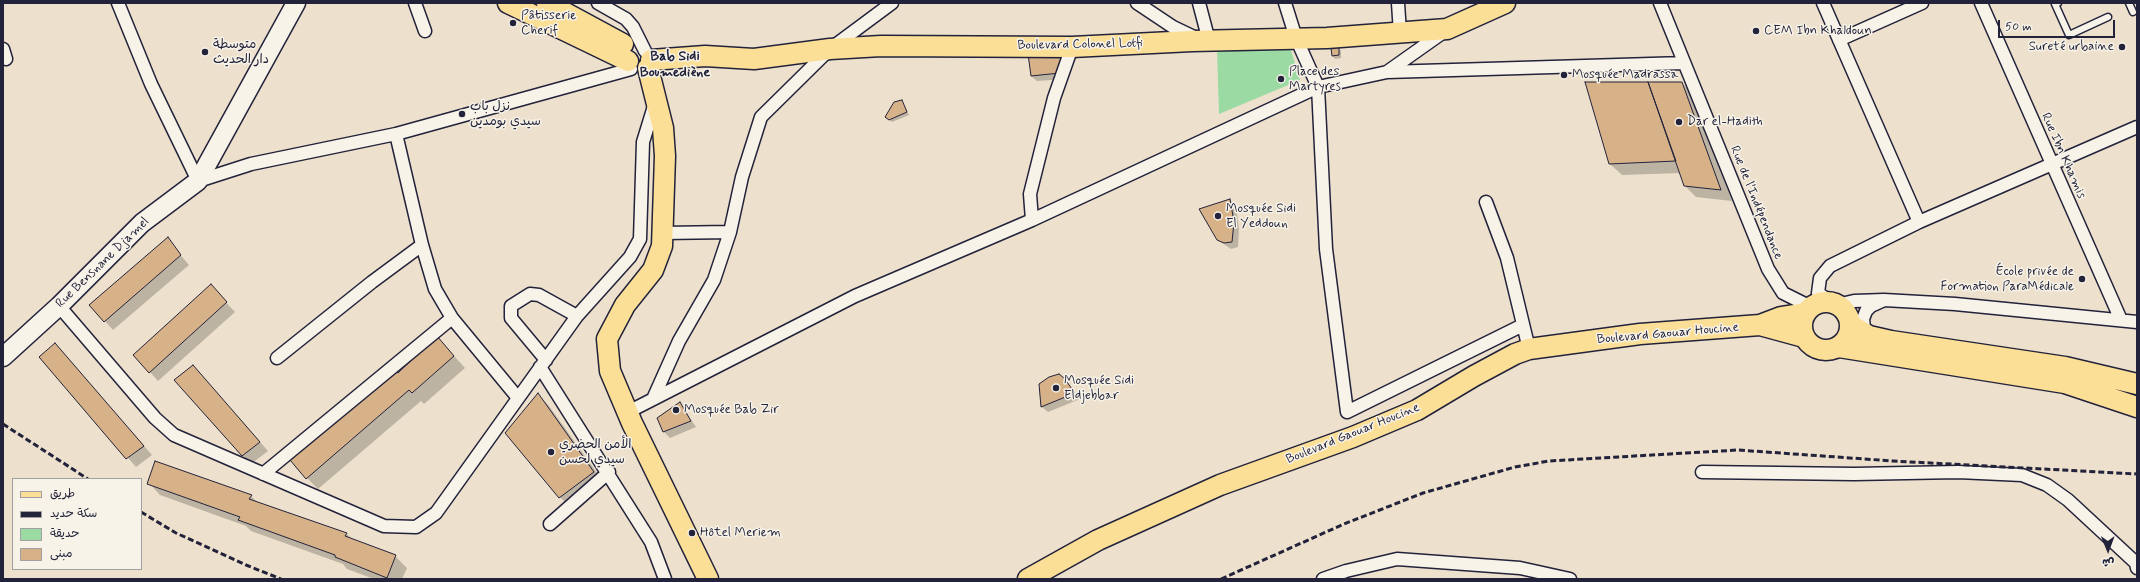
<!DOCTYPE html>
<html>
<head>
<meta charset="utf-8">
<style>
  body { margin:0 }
  #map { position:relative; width:2140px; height:582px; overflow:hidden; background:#ede0cc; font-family:Mynerve,"Playpen Sans Arabic",sans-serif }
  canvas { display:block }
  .frame { position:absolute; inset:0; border:4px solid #22223b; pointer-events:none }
  .legend { position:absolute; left:12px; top:478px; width:130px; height:92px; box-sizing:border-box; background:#f7f3e8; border:1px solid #a29fa3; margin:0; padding:5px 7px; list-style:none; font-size:12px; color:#22223b }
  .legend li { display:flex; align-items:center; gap:8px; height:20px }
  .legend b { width:20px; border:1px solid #a29fa3 }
  .north { position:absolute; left:2088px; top:530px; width:40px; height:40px; -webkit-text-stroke:3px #f7f3e8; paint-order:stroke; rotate:179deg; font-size:11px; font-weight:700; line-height:16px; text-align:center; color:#22223b }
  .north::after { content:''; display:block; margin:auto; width:14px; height:18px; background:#22223b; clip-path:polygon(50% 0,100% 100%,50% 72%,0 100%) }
  .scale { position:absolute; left:1998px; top:20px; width:117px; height:18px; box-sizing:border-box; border:2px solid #22223b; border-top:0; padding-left:5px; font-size:12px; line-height:14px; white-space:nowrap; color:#22223b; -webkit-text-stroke:3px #f7f3e8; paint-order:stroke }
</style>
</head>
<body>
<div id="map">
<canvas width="2140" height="582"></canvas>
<div class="frame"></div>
<ul class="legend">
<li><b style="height:5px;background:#fbdf96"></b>طريق</li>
<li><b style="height:5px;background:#22223b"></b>سكة حديد</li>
<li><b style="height:11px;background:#9bdaa3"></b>حديقة</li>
<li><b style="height:11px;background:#d7b289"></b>مبنى</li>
</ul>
<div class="north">ش</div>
<div class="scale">50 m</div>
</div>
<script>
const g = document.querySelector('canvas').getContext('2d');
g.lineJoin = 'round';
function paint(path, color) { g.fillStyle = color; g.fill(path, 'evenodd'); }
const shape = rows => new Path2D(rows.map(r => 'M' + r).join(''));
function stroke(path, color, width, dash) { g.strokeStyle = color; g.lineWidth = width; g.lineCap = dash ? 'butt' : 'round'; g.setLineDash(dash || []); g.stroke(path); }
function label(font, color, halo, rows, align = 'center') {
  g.font = font + ' Mynerve,"Playpen Sans Arabic",sans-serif'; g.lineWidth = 3; g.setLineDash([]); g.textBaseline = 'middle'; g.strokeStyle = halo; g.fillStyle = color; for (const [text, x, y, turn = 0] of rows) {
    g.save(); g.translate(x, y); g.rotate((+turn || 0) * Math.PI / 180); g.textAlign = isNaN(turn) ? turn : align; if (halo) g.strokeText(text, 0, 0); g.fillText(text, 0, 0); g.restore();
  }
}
paint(shape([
  [1290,47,1300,80,1219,114,1217,49]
]), '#9bdaa3');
paint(shape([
  [1338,48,1341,51,1341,58,1335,59,1333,56],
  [1029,55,1066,79,1037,81,1031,76],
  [1682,83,1694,95,1732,201,1696,197,1684,185,1681,173,1622,175,1610,164],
  [902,101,909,115,892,122,886,117],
  [1230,200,1236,206,1239,229,1238,247,1231,249,1218,240],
  [167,239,189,265,113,330,105,321],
  [219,295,235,312,158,381,150,372],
  [437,337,465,368,424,404,421,401,318,489,307,478,399,374],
  [63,353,152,455,136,467,41,358],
  [193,366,268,451,251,464,242,455],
  [1064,379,1080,399,1048,412,1042,407,1040,384],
  [538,394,549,406,605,484,571,508,560,497],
  [680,404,696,427,670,438,664,432,659,418],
  [149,483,251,496,257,502,347,534,353,540,395,556,407,568,402,579,374,579,347,569,343,564,251,531,246,526,160,495]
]), '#0003');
const building = shape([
  [1339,47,1339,55,1332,56,1331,48,1339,47],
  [1063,53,1060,73,1031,76,1028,54,1063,53],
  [1585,82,1648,82,1676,161,1609,164,1585,82],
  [1648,82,1682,82,1721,190,1684,186,1648,82],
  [902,100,907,112,889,120,885,117,894,102,902,100],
  [1230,199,1234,222,1232,242,1224,243,1217,240,1199,209,1230,199],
  [168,237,181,255,104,322,89,305,168,237],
  [211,284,227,302,149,373,133,355,211,284],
  [437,336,454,356,412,393,409,390,306,479,290,460,394,370,398,373,437,336],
  [55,343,144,446,126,459,39,357,55,343],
  [193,365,260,442,242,456,174,380,193,365],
  [1059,374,1064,378,1075,393,1041,407,1039,384,1049,377,1059,374],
  [538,393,594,472,559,498,505,433,538,393],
  [680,402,691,421,663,432,657,418,680,402],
  [155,461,252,495,249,499,347,533,345,536,396,555,387,578,335,557,335,555,238,520,240,517,147,484,155,461]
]);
paint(building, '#d7b289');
stroke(building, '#22223b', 1);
const lane = shape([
  [2058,3,2055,4,2069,35,2108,17],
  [2129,3,2133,12]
]);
const street = shape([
  [118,3,151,84,198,181,251,164,396,134,631,69],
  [415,3,425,31],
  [598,3,626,19,633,27,645,51],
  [1137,3,1173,27,1196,38],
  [1199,3,1209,41],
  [1285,3,1296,38,1318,87,1326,249,1347,412,1523,325],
  [1398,3,1400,33],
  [1660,3,1768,269,1783,293,1811,307],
  [1823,3,1919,222],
  [1981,3,2121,320],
  [1839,40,1922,3],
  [3,49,6,59],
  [1387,72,1684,63],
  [396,134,422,245,435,289,452,318,518,398],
  [1486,202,1507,258,1529,349],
  [1032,220,1030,194,1054,98,1072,47],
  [663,233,730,232],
  [1832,303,1818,293,1820,278,1830,266,1919,222,2137,127],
  [59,306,155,418,174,435,384,526,416,527,436,513,577,316,630,257,640,239,643,142,655,103],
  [1842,307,1841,304,1854,301,1884,300,1955,304,2137,322],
  [1868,335,1864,328,1863,319,1866,311,1871,306,1882,301],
  [277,358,372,282,422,245],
  [546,360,511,318,511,306,530,294,539,295,577,316],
  [540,367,651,542,665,579],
  [653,399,679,341,714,280,730,232,742,177,761,117,830,49,892,3],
  [628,412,855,296,1032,220,1318,87,1387,72,1445,31],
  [1702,472,1854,474,1958,472,2022,475,2047,485,2068,500,2136,563,2137,568],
  [263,474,452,318],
  [550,524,609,472],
  [1323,579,1346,571,1397,559,1520,568,1570,579]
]);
const secondary = shape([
  [3,357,59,306,142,223,198,181,296,3]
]);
const primary = shape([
  [508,3,628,61],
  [547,3,623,44],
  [651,60,705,56,754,59,830,49,881,46,1072,47,1192,41,1327,38,1447,29,1505,3],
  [648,68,663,128,665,156,662,246,653,270,625,305,607,339,610,371,632,423,708,579],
  '1802 326a24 24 0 1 1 48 0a24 24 0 1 1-48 0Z',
  [1760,325,1804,337],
  [1851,325,1869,336,1891,341,2065,367,2137,384],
  [1839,347,2065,383,2137,407],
  [1028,579,1098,540,1220,485,1353,437,1417,410,1474,376,1515,354,1529,349,1640,334,1760,325,1781,317,1806,313]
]);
stroke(lane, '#22223b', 9);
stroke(street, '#22223b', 15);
stroke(secondary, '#22223b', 21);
stroke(primary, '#22223b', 23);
stroke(lane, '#f7f3e8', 6);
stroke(street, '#f7f3e8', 12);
stroke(secondary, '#f7f3e8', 18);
stroke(primary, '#fbdf96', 20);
stroke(shape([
  [3,424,88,479],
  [141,512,176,533,246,565,281,579],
  [1221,579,1344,524,1423,493,1515,467,1549,461,1738,450,1893,461,2137,474]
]), '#22223b', 3, [6, 3]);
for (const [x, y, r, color] of [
  [513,23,4,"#22223b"],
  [1756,31,4,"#22223b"],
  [2122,47,4,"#22223b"],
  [205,52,4,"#22223b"],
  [1564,75,4,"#22223b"],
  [1281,79,4,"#22223b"],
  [462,114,4,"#22223b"],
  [1679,122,4,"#22223b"],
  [1218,216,4,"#22223b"],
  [2082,279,4,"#22223b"],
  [1056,388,4,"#22223b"],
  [676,410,4,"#22223b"],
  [551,452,4,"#22223b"],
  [692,533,4,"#22223b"]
]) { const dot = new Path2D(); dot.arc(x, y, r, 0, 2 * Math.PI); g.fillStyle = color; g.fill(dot); stroke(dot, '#f7f3e8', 1.5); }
label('13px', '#22223b', '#f7f3e8', [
  ["Pâtisserie",521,16],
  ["Cherif",521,31],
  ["CEM Ibn Khaldoun",1764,31],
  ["متوسطة",213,45],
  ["دار الحديث",213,60],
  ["Sureté urbaine",2114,47,"right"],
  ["Place des",1289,72],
  ["Martyres",1289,87],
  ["Mosquée Madrassa",1572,75],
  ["نزل باب",470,107],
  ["سيدي بومدين",470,122],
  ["Dar el-Hadith",1687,122],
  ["Mosquée Sidi",1226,209],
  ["El Yeddoun",1226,224],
  ["École privée de",2074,272,"right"],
  ["Formation ParaMédicale",2074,287,"right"],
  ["Mosquée Sidi",1064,381],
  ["Eldjebbar",1064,396],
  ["Mosquée Bab Zir",684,410],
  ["الأمن الحضري",559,445],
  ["سيدي لحسن",559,460],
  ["Hôtel Meriem",700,533]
], 'left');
label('13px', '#22223b', '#f7f3e8', [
  ["Boulevard Colonel Lotfi",1080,45,-1],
  ["Rue Ibn Khamis",2063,156,66],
  ["Rue de l'Indépendance",1756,203,68],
  ["Rue Bensnane Djamel",103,263,-44],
  ["Boulevard Gaouar Houcine",1668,334,-5],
  ["Boulevard Gaouar Houcine",1353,434,-22]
]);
label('bold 14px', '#22223b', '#f7f3e8', [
  ["Bab Sidi",675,57],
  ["Boumediène",675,73]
]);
</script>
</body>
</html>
